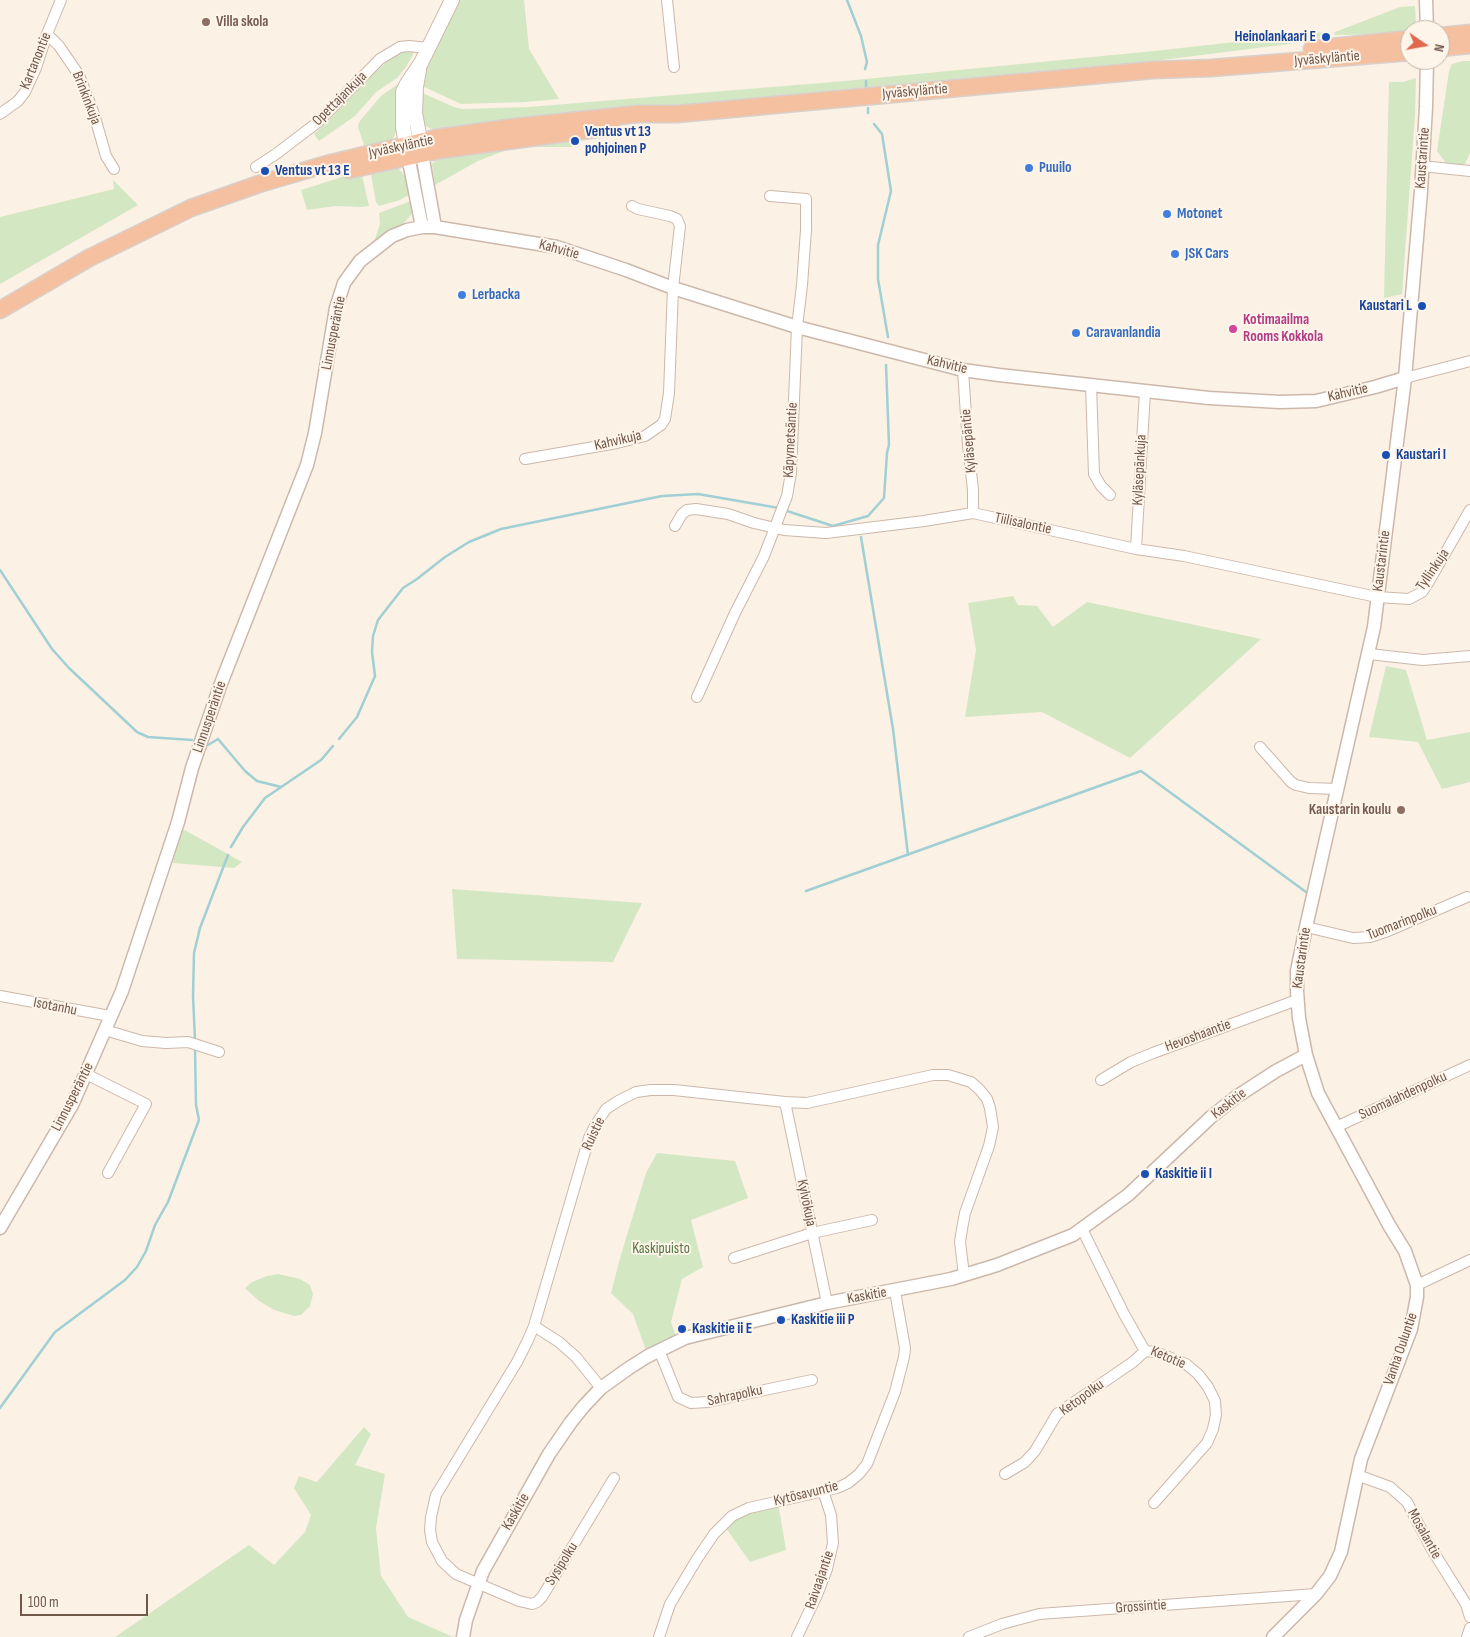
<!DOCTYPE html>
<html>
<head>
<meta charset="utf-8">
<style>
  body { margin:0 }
  #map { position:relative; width:1470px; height:1637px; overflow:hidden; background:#fbf1e4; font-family:"Sofia Sans Condensed",sans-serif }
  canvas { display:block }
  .north { position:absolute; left:1400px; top:20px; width:50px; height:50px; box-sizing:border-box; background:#fef5ea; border:1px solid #c6b6aa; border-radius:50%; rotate:102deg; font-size:14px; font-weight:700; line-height:20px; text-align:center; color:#72574b }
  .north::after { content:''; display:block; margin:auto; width:18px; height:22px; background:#df684f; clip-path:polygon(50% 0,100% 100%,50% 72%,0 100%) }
  .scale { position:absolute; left:20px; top:1594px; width:128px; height:22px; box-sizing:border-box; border:2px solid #72574b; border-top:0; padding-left:6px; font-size:15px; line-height:18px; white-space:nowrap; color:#72574b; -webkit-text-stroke:4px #fef5ea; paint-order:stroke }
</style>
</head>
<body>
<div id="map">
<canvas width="1470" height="1637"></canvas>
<div class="north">N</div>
<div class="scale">100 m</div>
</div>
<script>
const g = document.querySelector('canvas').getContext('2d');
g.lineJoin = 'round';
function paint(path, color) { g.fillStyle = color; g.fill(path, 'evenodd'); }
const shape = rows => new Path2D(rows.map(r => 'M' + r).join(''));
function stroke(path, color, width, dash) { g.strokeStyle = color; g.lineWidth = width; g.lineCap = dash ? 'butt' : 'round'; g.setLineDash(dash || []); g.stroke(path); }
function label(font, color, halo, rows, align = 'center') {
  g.font = font + ' "Sofia Sans Condensed",sans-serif'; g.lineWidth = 4; g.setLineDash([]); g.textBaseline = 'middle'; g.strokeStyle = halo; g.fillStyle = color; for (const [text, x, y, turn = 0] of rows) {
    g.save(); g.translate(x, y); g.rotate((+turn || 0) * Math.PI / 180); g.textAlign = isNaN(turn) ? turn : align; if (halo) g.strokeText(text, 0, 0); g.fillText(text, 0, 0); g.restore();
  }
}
paint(shape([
  [459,0,524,0,529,49,559,99,525,102,461,104,420,85,427,65],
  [1415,6,1416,23,1414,27,1401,34,1334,35,1335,32,1400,7],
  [1325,32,1325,36,1305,42,1154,61,845,89,480,126,442,132,433,130,426,126,422,119,420,92,454,107,462,109,529,107,845,81,1154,51],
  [410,51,414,53,406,67,397,78,376,92,355,116,319,141,314,134,324,125,373,74,398,52],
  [1463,61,1470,61,1470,153,1464,166,1446,163,1437,151,1449,71,1452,64],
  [1416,78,1415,115,1402,294,1384,298,1389,82,1403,82],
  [398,84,403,86,396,132,393,138,389,142,365,148,358,127,359,122,381,96],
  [572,142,572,147,523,147,509,149,478,161,435,185,432,164,441,155,515,143],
  [397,167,405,176,410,194,400,200,379,206,376,202,370,169],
  [361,171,369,206,361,207,336,206,307,210,301,190],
  [113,180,138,205,0,284,0,217,114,189],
  [411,201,414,207,411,215,401,226,374,242,380,224,379,213],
  [1013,596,1018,605,1037,606,1053,627,1087,602,1261,639,1130,758,1042,712,965,717,976,650,968,603],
  [1386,666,1406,670,1427,740,1470,732,1470,782,1442,789,1418,742,1369,737],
  [181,828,242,862,234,868,173,863],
  [452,889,642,903,613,962,457,959],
  [657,1153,735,1161,748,1198,691,1220,703,1267,682,1279,671,1322,678,1342,648,1356,633,1314,611,1293,620,1258,646,1173],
  [278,1274,300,1279,310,1285,313,1294,310,1306,301,1315,294,1316,274,1310,259,1301,245,1288,252,1282,267,1276],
  [364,1427,371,1434,355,1465,385,1474,376,1528,381,1576,408,1617,453,1637,115,1637,249,1545,274,1565,305,1532,311,1515,294,1488,299,1476,317,1482],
  [778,1502,786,1550,750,1562,723,1524,739,1512]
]), '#d4e7c3');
stroke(shape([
  [847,0,861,36,867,62,865,69],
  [866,81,866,87],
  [868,108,868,113],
  [874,124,882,134,891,191,878,245,878,279,888,337],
  [784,510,833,526,868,516,884,498,887,453,889,445,886,365],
  [861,537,893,729,908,855],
  [0,570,52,649,69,668,137,732,148,737,192,740],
  [339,739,357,717,375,676,372,652,373,636,378,620,403,588,417,579,445,557,469,542,501,529,662,496,698,494,779,508],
  [208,745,218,739,245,771,257,781,281,787],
  [231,847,243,827,265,798,321,760,333,746],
  [806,891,1141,771,1306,892],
  [195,1040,193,996,194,953,200,928,228,855],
  [0,1408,55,1332,125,1280,137,1267,146,1251,155,1225,168,1202,199,1120,196,1105,195,1047]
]), '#a0cfd4', 2.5);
const minor = shape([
  [667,0,674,67],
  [47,34,59,46,79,75,94,114,106,156,114,169],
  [0,114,18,101,25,92,36,68,47,34,61,0],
  [1422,166,1470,171],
  [256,167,276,154,318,122,380,59,400,47,409,46,428,48],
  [963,370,968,445,973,490,973,513],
  [1405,378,1470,361],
  [1091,385,1094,474,1101,486,1110,495],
  [525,459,617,443,645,436,661,425,665,419,669,393,673,288,680,226,677,219,670,216,638,209,632,206],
  [675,526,682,514,687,510,696,509,728,514,754,523,784,530,826,533,924,521,973,513,1136,549,1184,556,1377,597,1409,599,1422,592,1428,583,1470,510],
  [1136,549,1145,391],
  [1369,654,1423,660,1470,656],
  [697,697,735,613,764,556,787,496,791,473,797,327,802,285,806,230,806,199,770,196],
  [1260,747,1291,782,1296,785,1309,788,1338,789],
  [1306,927,1353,938,1370,937,1388,931,1467,897],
  [0,996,110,1016],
  [105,1030,142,1041,166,1043,188,1042,219,1052],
  [86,1074,146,1104,108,1173],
  [1101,1080,1131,1062,1153,1053,1297,1000],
  [785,1102,827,1303],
  [1336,1127,1470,1065],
  [1082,1229,1124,1314,1145,1351,1156,1352,1186,1364,1198,1374,1208,1387,1215,1401,1216,1415,1213,1429,1207,1443,1154,1503],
  [734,1258,812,1233,872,1220],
  [1417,1285,1470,1260],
  [534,1326,559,1342,576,1357,601,1388],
  [659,1350,678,1397,691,1403,708,1402,812,1380],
  [1005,1474,1025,1462,1035,1451,1057,1414,1133,1362,1145,1351],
  [1357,1475,1390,1487,1407,1502,1431,1548,1466,1604,1470,1617],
  [614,1478,542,1597,537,1602,532,1604,519,1601,456,1574,442,1561,432,1542,430,1530,431,1517,436,1495,517,1362,528,1340,534,1326,589,1138,596,1124,606,1109,620,1100,636,1092,651,1090,674,1090,785,1102,807,1103,933,1075,948,1075,971,1082,980,1090,987,1099,990,1108,993,1127,989,1146,965,1213,962,1229,960,1242,964,1275],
  [659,1637,670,1604,697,1559,714,1534,732,1516,749,1508,837,1488,848,1483,859,1474,867,1464,895,1392,904,1357,905,1348,895,1291],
  [797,1637,817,1595,827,1569,833,1543,831,1515,823,1491],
  [969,1637,1002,1624,1039,1614,1316,1594],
  [1467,1637,1470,1628]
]);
const tertiary = shape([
  [1426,0,1427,30],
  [422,154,435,227],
  [408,156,422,227],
  [0,1228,72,1105,122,991,178,822,192,768,220,686,307,465,315,433,336,308,344,283,360,261,392,236,407,230,422,227,435,227,557,247,626,270,673,288,797,327,963,370,999,375,1209,398,1280,402,1316,401,1375,387,1405,378],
  [463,1637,466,1620,483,1571,549,1454,571,1422,584,1406,601,1388,629,1368,648,1356,685,1338,827,1303,951,1279,997,1265,1073,1235,1128,1195,1211,1117,1236,1097,1276,1071,1306,1055],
  [1273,1637,1316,1594,1330,1576,1341,1552,1361,1459,1411,1329,1417,1297,1417,1285,1405,1251,1389,1225,1318,1093,1306,1055,1299,1018,1297,991,1297,971,1306,927,1374,627,1405,378,1421,191,1426,107,1427,60]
]);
const secondary = shape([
  [419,70,416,87,415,113,422,150],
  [408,156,403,127,403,92,407,84,421,63,452,0]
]);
const trunk = shape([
  [1440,36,1470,33],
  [1440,48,1470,45],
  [1312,49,1410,39],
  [349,170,440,150,611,127],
  [0,310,89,258,191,208,259,184,327,164,436,138,514,127,638,114,677,114,1153,70,1211,68,1410,52]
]);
stroke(minor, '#ccb8ab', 12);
stroke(tertiary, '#ccb8ab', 15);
stroke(secondary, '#d0baab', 16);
stroke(trunk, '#d8d0cd', 19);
stroke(minor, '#fff', 10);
stroke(tertiary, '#fff', 12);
stroke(secondary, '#fff', 14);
stroke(trunk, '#f4c09f', 16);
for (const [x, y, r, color] of [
  [206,22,5,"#8d6e63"],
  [1326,37,5,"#1a4fb4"],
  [575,141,5,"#1a4fb4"],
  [1029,168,5,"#3f7fe0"],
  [265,171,5,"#1a4fb4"],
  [1167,214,5,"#3f7fe0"],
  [1175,254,5,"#3f7fe0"],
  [462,295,5,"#3f7fe0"],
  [1422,306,5,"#1a4fb4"],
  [1233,329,5,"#d1479c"],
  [1076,333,5,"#3f7fe0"],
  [1386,455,5,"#1a4fb4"],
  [1401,810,5,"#8d6e63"],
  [1145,1174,5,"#1a4fb4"],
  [781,1320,5,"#1a4fb4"],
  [682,1329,5,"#1a4fb4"]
]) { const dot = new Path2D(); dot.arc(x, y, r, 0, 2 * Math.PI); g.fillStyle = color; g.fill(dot); stroke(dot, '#fef5ea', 2); }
label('bold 15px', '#785e54', '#fef5ea', [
  ["Villa skola",216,22],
  ["Kaustarin koulu",1391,810,"right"]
], 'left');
label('bold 15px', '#164399', '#fef5ea', [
  ["Heinolankaari E",1316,37,"right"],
  ["Ventus vt 13",585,132],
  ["pohjoinen P",585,149],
  ["Ventus vt 13 E",275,171],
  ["Kaustari L",1412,306,"right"],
  ["Kaustari I",1396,455],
  ["Kaskitie ii I",1155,1174],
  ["Kaskitie iii P",791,1320],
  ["Kaskitie ii E",692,1329]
], 'left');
label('15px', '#72574b', '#fef5ea', [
  ["Jyväskyläntie",1327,59,-5],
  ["Kartanontie",36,61,-68],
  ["Jyväskyläntie",915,92,-5],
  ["Brinkinkuja",86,98,69],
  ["Opettajankuja",340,99,-45],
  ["Jyväskyläntie",401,147,-12],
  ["Kaustarintie",1423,158,-86],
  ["Kahvitie",559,250,15],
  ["Linnusperäntie",334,333,-79],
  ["Kahvitie",947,365,13],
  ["Kahvitie",1348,393,-13],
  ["Käpymetsäntie",791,440,-87],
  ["Kahvikuja",618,441,-13],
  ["Kyläsepäntie",969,441,-95],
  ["Kyläsepänkuja",1140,470,-87],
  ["Tiilisalontie",1023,524,12],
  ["Kaustarintie",1382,561,-83],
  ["Tyllinkuja",1433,570,-56],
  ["Linnusperäntie",210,717,-71],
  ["Tuomarinpolku",1402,923,-21],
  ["Kaustarintie",1302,958,-82],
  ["Isotanhu",55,1007,11],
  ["Hevoshaantie",1198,1036,-20],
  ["Suomalahdenpolku",1403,1096,-25],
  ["Linnusperäntie",73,1097,-63],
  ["Kaskitie",1229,1104,-38],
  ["Ruistie",594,1134,-65],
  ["Kylvökuja",806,1203,78],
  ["Kaskitie",867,1296,-10],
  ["Vanha Ouluntie",1401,1349,-71],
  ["Ketotie",1168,1358,23],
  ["Sahrapolku",735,1396,-12],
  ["Ketopolku",1082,1398,-36],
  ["Kytösavuntie",806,1494,-14],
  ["Kaskitie",516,1512,-60],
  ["Mosalantie",1424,1534,61],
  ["Sysipolku",562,1564,-58],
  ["Raivaajantie",820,1580,-71],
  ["Grossintie",1141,1607,-4]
]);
label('bold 15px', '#366cbe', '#fef5ea', [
  ["Puuilo",1039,168],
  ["Motonet",1177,214],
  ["JSK Cars",1185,254],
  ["Lerbacka",472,295],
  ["Caravanlandia",1086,333]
], 'left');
label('bold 15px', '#b23c85', '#fef5ea', [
  ["Kotimaailma",1243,320],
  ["Rooms Kokkola",1243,337]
], 'left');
label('15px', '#557743', '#fef5ea', [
  ["Kaskipuisto",661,1249]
]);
</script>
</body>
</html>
